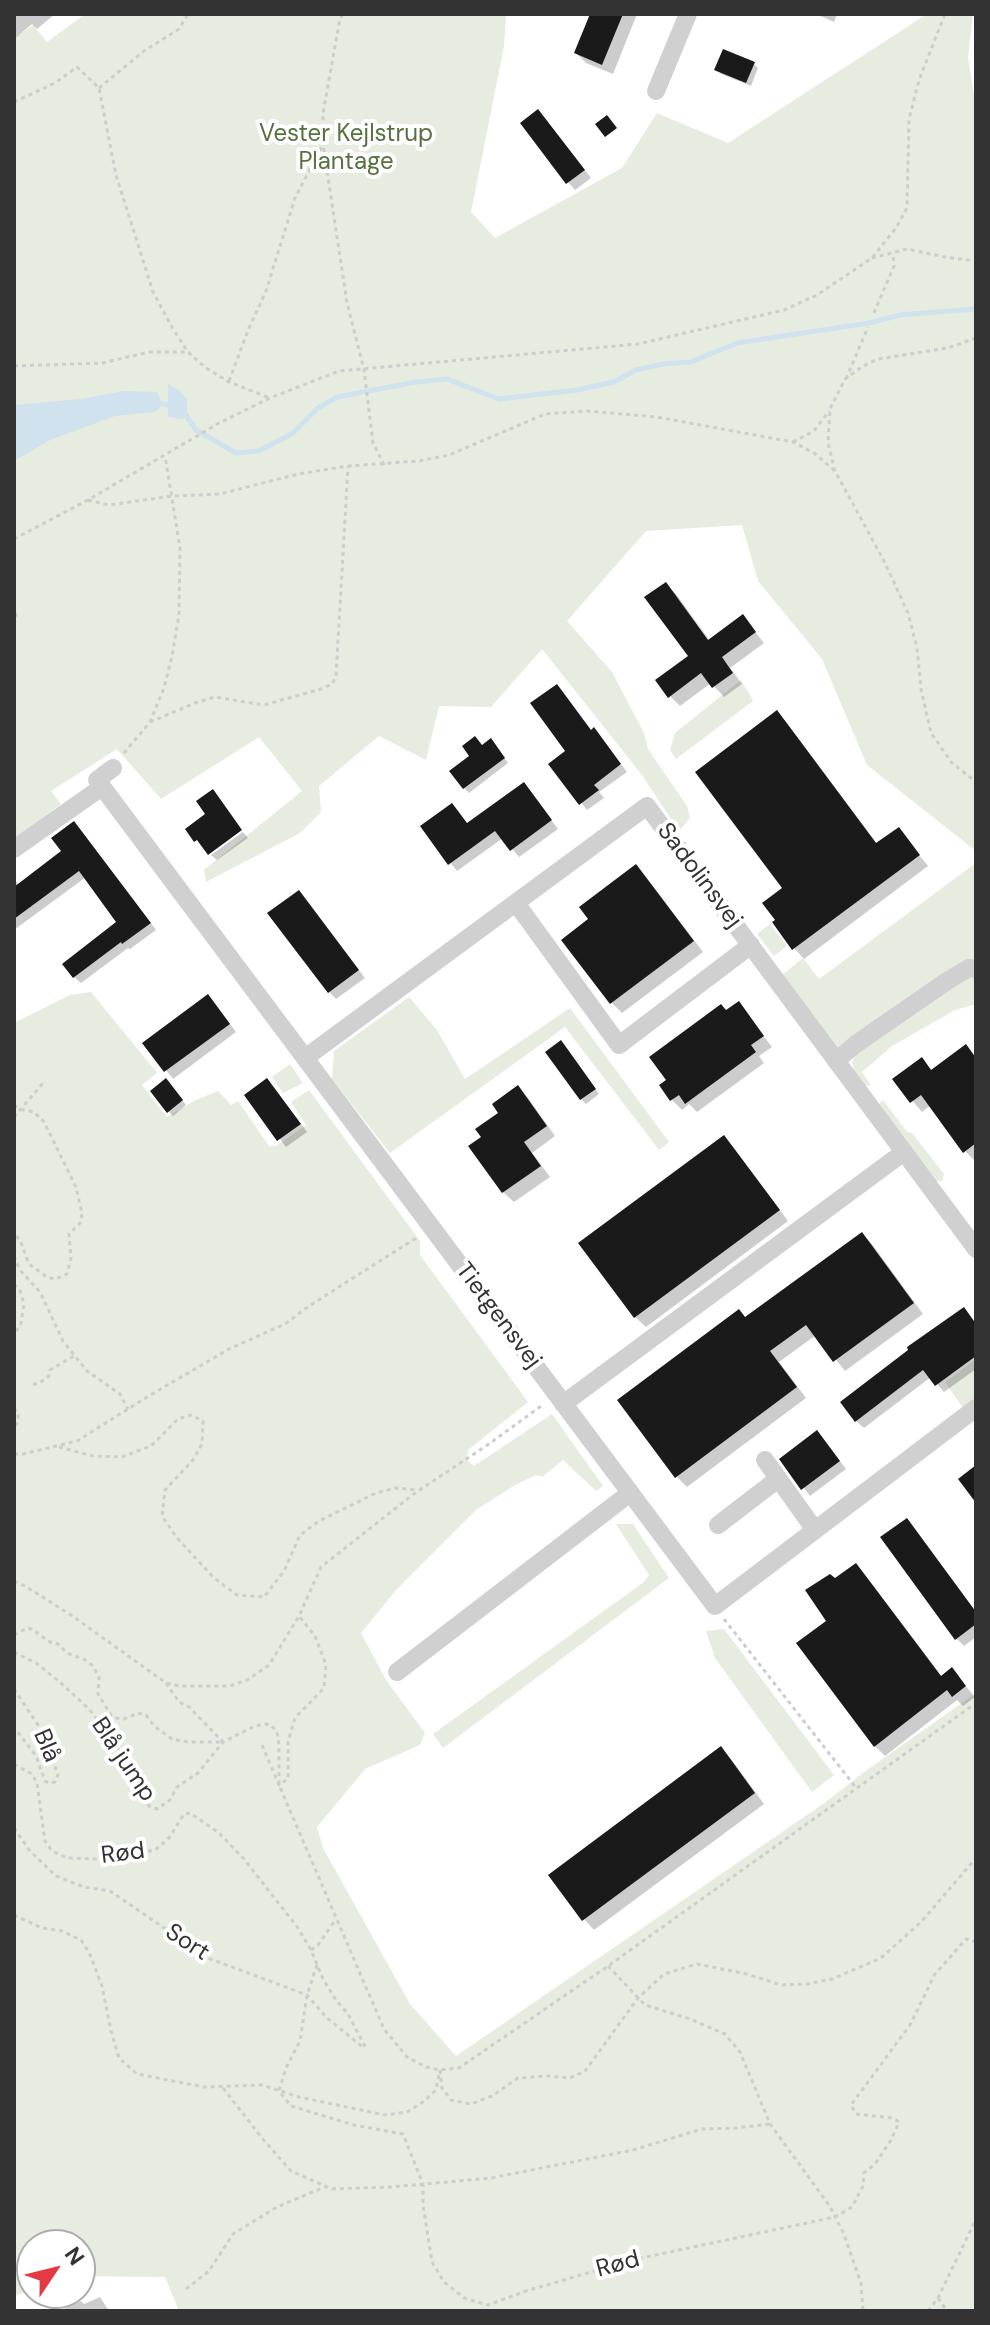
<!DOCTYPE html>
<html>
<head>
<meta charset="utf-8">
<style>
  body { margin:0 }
  #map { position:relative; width:990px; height:2325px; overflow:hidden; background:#fff; font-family:"DM Sans",sans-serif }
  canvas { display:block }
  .frame { position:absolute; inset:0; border:16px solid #333; pointer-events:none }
  .north { position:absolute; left:16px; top:2229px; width:80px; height:80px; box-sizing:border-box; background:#fff; border:2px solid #adadad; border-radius:50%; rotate:55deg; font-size:22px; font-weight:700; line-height:32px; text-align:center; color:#333 }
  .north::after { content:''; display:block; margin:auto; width:28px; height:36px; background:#e63946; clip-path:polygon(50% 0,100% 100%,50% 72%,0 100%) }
</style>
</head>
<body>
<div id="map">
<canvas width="990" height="2325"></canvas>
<div class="frame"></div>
<div class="north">N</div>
</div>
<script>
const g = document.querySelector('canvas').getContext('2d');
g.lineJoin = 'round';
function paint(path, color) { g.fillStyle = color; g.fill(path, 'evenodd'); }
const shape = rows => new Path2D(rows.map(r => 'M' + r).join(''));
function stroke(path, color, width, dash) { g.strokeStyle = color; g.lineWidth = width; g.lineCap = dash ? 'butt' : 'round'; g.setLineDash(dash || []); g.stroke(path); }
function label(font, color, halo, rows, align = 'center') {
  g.font = font + ' "DM Sans",sans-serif'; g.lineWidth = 8; g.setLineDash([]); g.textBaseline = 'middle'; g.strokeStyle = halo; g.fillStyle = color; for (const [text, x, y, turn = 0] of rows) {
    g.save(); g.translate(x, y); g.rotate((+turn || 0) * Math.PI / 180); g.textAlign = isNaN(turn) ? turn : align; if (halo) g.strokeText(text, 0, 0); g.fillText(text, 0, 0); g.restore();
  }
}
paint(shape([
  [85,14,506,14,504,46,471,212,495,238,622,168,657,113,728,143,927,14,973,14,968,58,976,107,976,851,867,765,822,659,758,581,742,525,646,531,567,621,612,672,644,733,648,749,687,806,690,818,679,831,642,775,542,649,491,707,439,706,426,760,379,736,319,786,321,812,300,833,206,882,204,870,302,791,259,737,161,799,117,749,51,791,61,804,14,840,14,38,33,25,47,42],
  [741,680,753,701,676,759,670,750,675,733],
  [976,863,976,965,841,1049,834,1047,782,975,803,958,819,979],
  [770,924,787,946,774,956,757,934],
  [966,977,976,978,976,1004,955,1010,892,1046,862,1072,871,1085,864,1087,855,1073,852,1062,857,1053],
  [91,992,157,1073,142,1085,167,1117,196,1100,218,1091,231,1105,238,1101,269,1146,276,1146,306,1125,291,1102,309,1090,420,1241,420,1255,528,1402,468,1450,467,1460,474,1466,552,1414,603,1486,596,1491,563,1460,542,1477,536,1475,515,1485,476,1510,396,1590,361,1633,386,1680,425,1733,420,1745,365,1769,317,1827,323,1848,410,2004,456,2056,823,1804,864,1772,976,1693,976,2311,179,2311,165,2277,80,2276,80,2245,32,2245,32,2290,14,2296,14,1023,70,995],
  [409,997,437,1030,465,1079,570,1008,669,1142,659,1150,565,1027,390,1153,332,1079,334,1051],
  [290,1064,303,1083,283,1093,272,1077],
  [883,1100,907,1132,912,1133,944,1174,942,1181,936,1181,878,1105],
  [976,1359,976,1398,963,1408,945,1382],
  [616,1524,633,1524,669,1578,443,1748,433,1734,644,1582,649,1575],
  [724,1629,834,1775,812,1792,715,1658,706,1631]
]), '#e6ecdf');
paint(shape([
  [168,384,180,391,187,399,187,412,183,419,168,417],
  [124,391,157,392,163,404,155,412,115,416,50,440,14,461,14,405,80,399]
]), '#cfe2ee');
paint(shape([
  [14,14,55,14,37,29,32,24,14,39],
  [592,14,637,14,613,74,586,63,576,53],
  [816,14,837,14,834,22],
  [753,63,758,68,751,86,721,74,717,70],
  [538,111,591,178,575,190,568,182],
  [666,584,676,594,710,641,743,617,764,643,730,668,742,684,724,697,711,683,680,706,670,696,690,657],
  [777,713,787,723,878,845,898,829,928,866,804,959,794,948,785,889],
  [592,731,600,737,627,772,599,792,604,798,587,810,551,765],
  [495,745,508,763,469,793,464,788,482,747],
  [524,784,558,829,519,857,503,838,457,871,423,827,452,806,468,825],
  [80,830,156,930,130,949,128,948,81,983,74,977,119,922,86,877,14,930,14,880,20,885,64,851],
  [243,832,248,838,217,860,211,855],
  [636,867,646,877,703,952,622,1013,612,1003,564,940,591,920],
  [306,900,365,978,336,999,329,992],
  [215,1004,236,1032,173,1079,145,1043],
  [739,1004,772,1047,759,1056,764,1063,697,1112,689,1104,682,1110,672,1100,727,1012],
  [566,1047,599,1094,586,1104,581,1099],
  [966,1047,976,1057,975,1161,965,1151,931,1105,922,1112,895,1080,922,1060,933,1071],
  [171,1086,186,1105,173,1116,168,1111],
  [274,1088,307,1132,286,1147,247,1096],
  [518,1088,528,1098,555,1136,532,1153,550,1177,514,1202,503,1192,471,1147,484,1138],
  [724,1137,734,1148,788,1221,646,1327,635,1317],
  [862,1234,872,1244,923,1314,845,1371,816,1335,779,1362,806,1398,687,1487,677,1477,746,1319],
  [971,1317,976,1324,976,1369,944,1392,931,1377,864,1428,856,1421],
  [824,1440,846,1469,810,1496,782,1459],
  [907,1520,976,1612,976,1637,964,1646,956,1638],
  [856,1566,866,1576,943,1678,952,1670,975,1697,963,1706,957,1700,885,1756,875,1746,829,1621],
  [721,1749,731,1759,764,1804,594,1930,584,1919],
  [100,2297,109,2311,59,2311,81,2301,84,2304]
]), '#0003');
stroke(shape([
  [163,404,168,405],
  [186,415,196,430,236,453,259,451,293,433,318,408,337,397,416,382,447,379,499,399,577,390,614,382,636,370,663,364,691,362,737,343,869,323,900,315,976,309]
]), '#cfe2ee', 5);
paint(shape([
  [590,14,623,14,602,65,574,53],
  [723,49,755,62,746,83,714,70],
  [538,109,585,170,566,184,520,123],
  [607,115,617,128,605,137,595,124],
  [666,582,708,640,743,614,756,632,722,657,733,673,712,688,701,673,668,698,655,680,688,656,644,597],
  [557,684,591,730,594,727,621,764,594,785,599,790,579,805,548,764,565,751,530,703],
  [777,710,876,843,899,827,920,855,792,950,772,922,775,920,762,903,782,888,695,772],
  [475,736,482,745,491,738,505,758,463,789,449,771,469,756,462,746],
  [524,782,552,820,510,851,495,831,448,865,420,826,452,803,467,823],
  [213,789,242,830,208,855,197,840,194,842,185,829,205,814,196,801],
  [74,821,151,923,122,944,121,942,73,978,62,964,116,922,79,871,14,919,14,887,61,851,51,838],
  [636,864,694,941,610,1004,561,940,588,919,579,907],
  [299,890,359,970,328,993,267,913],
  [208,994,230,1024,164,1072,142,1043],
  [739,1001,764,1036,751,1045,756,1052,685,1104,679,1095,670,1101,659,1085,666,1080,649,1057,721,1004,726,1010],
  [561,1040,596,1089,580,1100,545,1052],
  [966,1044,976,1058,976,1143,963,1153,921,1095,910,1103,892,1079,922,1057,931,1070],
  [166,1078,183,1100,167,1113,150,1091],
  [267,1078,301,1124,277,1141,244,1095],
  [518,1085,547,1126,524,1142,541,1166,502,1193,468,1146,481,1137,475,1129,498,1113,492,1104],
  [724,1135,780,1210,634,1318,578,1243],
  [862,1232,914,1303,833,1362,806,1325,770,1351,797,1387,675,1478,617,1400,739,1309,745,1317],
  [964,1307,976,1324,976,1356,935,1386,923,1370,855,1422,840,1402,908,1350,907,1347],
  [817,1430,840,1461,801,1490,779,1459],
  [976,1465,976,1503,958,1479],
  [907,1518,976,1612,976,1624,955,1640,880,1537],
  [856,1563,941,1676,952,1667,966,1686,952,1697,947,1690,874,1747,796,1643,826,1621,805,1590,830,1574,835,1578],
  [721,1746,755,1793,582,1921,548,1875]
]), '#1a1a1a');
stroke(shape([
  [342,14,339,24,323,113,323,144,347,303,364,370,373,443,384,465],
  [99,88,144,51,179,29,188,14],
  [14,102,55,83,77,67,99,88,116,175,153,292,173,329,188,352,206,368,229,382,270,398],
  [872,258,907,249,945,257,976,261],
  [874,313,894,266,893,253],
  [976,338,948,348,878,359,863,366,845,379,830,409,828,443,835,471,884,561,908,613,917,648,921,689,931,733,952,763,976,782],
  [14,366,102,363,149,352,188,352],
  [846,379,868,327],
  [229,381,249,328,266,291,295,198,323,144],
  [793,442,814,431,829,411],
  [88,500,109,505,172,496,220,494,298,474,348,466,418,461,449,455,545,414,587,411,657,417,793,442,814,453,835,471],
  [14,539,88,500,219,423,270,398,339,371,638,344,784,310,817,295,872,258,896,228,907,208,909,119,919,80,945,14],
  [14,605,16,615,14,626],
  [150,722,195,703,215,697,264,705,321,689,332,684,336,676,348,466],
  [124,753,150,722,164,688,172,656,179,615,180,548,165,456],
  [14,1105,20,1109,34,1112,44,1122,76,1187,82,1213,81,1222,69,1234,71,1258,67,1274,55,1279,47,1277,29,1264,20,1240,14,1234],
  [14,1117,43,1083],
  [14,1256,20,1270,40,1292,63,1341,87,1371,120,1394,128,1409],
  [14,1284,20,1291,24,1304,21,1323,14,1335],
  [33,1384,38,1384,49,1376,50,1370,74,1356],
  [14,1408,18,1413,18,1422,14,1427],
  [59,1447,93,1456,122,1457,151,1446,178,1419,191,1415,203,1421,202,1444,193,1460,165,1490,162,1516,177,1538,214,1578,237,1595,264,1597,284,1571,300,1535,319,1521,376,1493,396,1488,418,1490],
  [14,1454,23,1454,77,1441,147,1397,229,1349,285,1324,309,1306,416,1238],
  [14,1581,25,1586,71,1615,166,1683,180,1686,230,1686,247,1680,269,1665,299,1616,321,1567,415,1493,486,1446,544,1404],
  [724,1619,857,1789],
  [14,1635,27,1628,32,1629,50,1642,58,1644,67,1653,85,1660,93,1666,99,1677,98,1694,111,1715,115,1718,124,1719,138,1713,146,1715,154,1726,172,1739,188,1742,223,1742],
  [14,1652,36,1663,61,1683,89,1709,139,1776,145,1798,149,1806,157,1809,170,1800,177,1787,198,1773,223,1742,255,1726,265,1724,271,1725,277,1732,279,1745,279,1785,384,2029,407,2057,426,2067,440,2070,459,2068,608,1966,976,1703],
  [166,1683,179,1702,189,1707,223,1742],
  [14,1689,42,1731,58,1775,55,1782,49,1783,45,1781,36,1756,14,1727],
  [262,1745,279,1785,288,1779,288,1742,295,1718,324,1688,326,1665,315,1636,299,1616],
  [14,1764,32,1774,37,1783,45,1841,52,1851,67,1858,95,1859,141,1851,154,1851,169,1838,184,1814,190,1813,218,1832,244,1859,298,1928,311,1950,323,1979,336,2000,348,2014,367,2050],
  [14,1828,30,1851,56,1876,84,1887,110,1891,208,1958,307,1995,327,2018,364,2048],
  [14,1915,42,1928,62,1931,81,1940,89,1952,102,1986,111,2031,119,2058,137,2074,204,2087,262,2085,299,2097,385,2115,407,2112,423,2102,436,2090,439,2074],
  [311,1950,318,1945,336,1919],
  [317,1965,307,1995,300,2041,286,2068,279,2091,291,2106,354,2125,403,2134,423,2184,423,2205,432,2262,444,2282,464,2298,488,2305,526,2291,632,2260,835,2217,852,2207,863,2186,864,2173,875,2164,891,2140,899,2122,893,2118,856,2114,851,2105,910,2025,935,1974,966,1939,976,1942],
  [608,1966,645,2005,690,2019,725,2034,740,2052,770,2124,829,2205,843,2232,861,2283,863,2311],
  [440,2070,442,2088,451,2100,471,2104,492,2096,518,2078,547,2076,570,2078,585,2071,638,1998,664,1974,697,1964,747,1974,781,1985,807,1984,832,1979,881,1958,921,1922,976,1858],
  [223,2088,262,2138,291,2171,332,2189,391,2187,491,2178,633,2150,702,2129,735,2128,770,2124],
  [186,2289,209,2271,233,2234,277,2207,327,2186],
  [938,2298,947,2311],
  [928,2311,938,2298,976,2219]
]), '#cdcdcd', 3, [4, 4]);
stroke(shape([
  [656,91,688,14],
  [113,768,97,780,715,1606,976,1408],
  [14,849,102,787],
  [516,903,619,1045,751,945],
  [305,1058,647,806,976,1249],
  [836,1061,856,1044,947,981,969,968,976,969],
  [563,1404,904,1152],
  [765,1460,815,1530],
  [718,1525,778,1479],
  [397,1672,630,1493]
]), '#d0d0d0', 18);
label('24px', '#56703f', '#fff', [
  ["Vester Kejlstrup",346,135],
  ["Plantage",346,163]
]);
label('24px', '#333', '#fff', [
  ["Sadolinsvej",699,876,53],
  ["Tietgensvej",498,1316,53],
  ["Blå",46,1746,67],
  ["Blå jump",123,1760,56],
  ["Rød",123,1854,-7],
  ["Sort",187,1943,33],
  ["Rød",618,2265,-15]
]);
</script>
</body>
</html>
